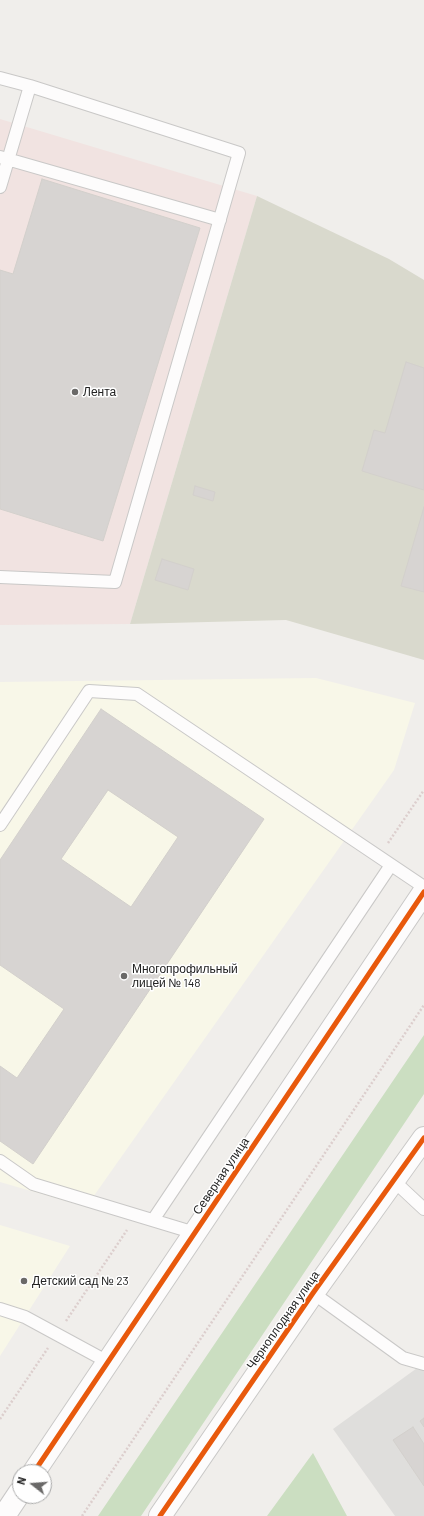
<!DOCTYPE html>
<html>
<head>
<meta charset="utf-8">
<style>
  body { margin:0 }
  #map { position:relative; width:424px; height:1516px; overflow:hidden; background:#f0eeeb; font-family:Barlow,sans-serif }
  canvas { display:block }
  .north { position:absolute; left:12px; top:1464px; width:40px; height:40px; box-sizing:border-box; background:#fff; border:1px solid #a7a7a7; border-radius:50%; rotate:287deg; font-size:11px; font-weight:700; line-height:16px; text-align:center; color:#222 }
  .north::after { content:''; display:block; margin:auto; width:14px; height:18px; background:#6a6968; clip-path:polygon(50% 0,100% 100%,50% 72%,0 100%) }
</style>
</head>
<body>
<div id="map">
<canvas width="424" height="1516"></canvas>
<div class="north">N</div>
</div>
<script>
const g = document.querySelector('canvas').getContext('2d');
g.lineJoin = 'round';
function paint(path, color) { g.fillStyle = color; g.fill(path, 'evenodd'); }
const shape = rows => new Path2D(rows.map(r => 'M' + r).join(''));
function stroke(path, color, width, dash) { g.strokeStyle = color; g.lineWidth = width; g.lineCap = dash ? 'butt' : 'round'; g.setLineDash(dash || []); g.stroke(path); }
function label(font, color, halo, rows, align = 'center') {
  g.font = font + ' Barlow,sans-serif'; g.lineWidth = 3; g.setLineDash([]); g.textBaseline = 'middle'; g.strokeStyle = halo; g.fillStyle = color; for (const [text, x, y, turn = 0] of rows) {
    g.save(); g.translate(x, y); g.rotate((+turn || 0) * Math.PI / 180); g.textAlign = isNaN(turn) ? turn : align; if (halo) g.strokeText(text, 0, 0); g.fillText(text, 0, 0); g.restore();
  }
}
paint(shape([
  [424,1363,424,1516,395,1516,333,1429]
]), '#dfdedc');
paint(shape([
  [0,119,257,196,130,624,0,625]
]), '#f1e3e1');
paint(shape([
  [316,678,415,703,394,770,86,1207,0,1182,0,682],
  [0,1225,70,1246,0,1356]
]), '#f8f7e8');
paint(shape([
  [257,196,389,259,424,280,424,660,286,620,130,624]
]), '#d9d9cd');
paint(shape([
  [424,1035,424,1094,141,1516,98,1516],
  [313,1453,347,1516,267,1516]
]), '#cbdec1');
const building = shape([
  [42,179,200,228,103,541,0,509,0,270,13,274,42,179],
  [406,362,424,368,424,490,362,471,374,430,385,433,406,362],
  [195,486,215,492,213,501,193,495,195,486],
  [424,507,424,592,401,586,424,507],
  [162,559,194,569,188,590,155,580,162,559],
  [101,709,264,819,33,1164,0,1141,0,1066,17,1078,64,1009,0,965,0,860,101,709],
  [108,790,178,837,131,907,61,859,108,790],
  [424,1418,424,1427,420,1421,424,1418],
  [413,1427,424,1444,424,1486,393,1440,413,1427]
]);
paint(building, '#d7d4d2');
stroke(building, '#d3d0cc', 1);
const service = shape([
  [0,78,30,86,0,187],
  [0,157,220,220],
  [0,577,115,582,239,153,30,86],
  [0,825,89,691,137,694,424,887],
  [0,1161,33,1184,195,1233],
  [394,1181,424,1209],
  [153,1220,391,865],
  [313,1293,403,1358,424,1364],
  [0,1309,25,1317,108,1362]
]);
const minor = shape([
  [160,1516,313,1293,424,1138]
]);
const tertiary = shape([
  [34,1472,424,892],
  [4,1516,20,1492]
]);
stroke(service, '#c9c8c7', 14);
stroke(minor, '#c9c8c7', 24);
stroke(tertiary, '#c9c8c7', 24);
stroke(shape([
  [388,843,424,790],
  [66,1321,127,1230],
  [0,1419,48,1348],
  [82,1516,424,1005]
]), '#dccecd', 2.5, [2, 2]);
stroke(service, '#fdfcfc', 12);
stroke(minor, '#fdfcfc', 22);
stroke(tertiary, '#fdfcfc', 22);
stroke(shape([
  [34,1472,424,892],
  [160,1516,313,1293,424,1138]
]), '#e8590c', 5);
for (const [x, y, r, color] of [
  [75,392,4,"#6a6968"],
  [124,976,4,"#6a6968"],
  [24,1281,4,"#6a6968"]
]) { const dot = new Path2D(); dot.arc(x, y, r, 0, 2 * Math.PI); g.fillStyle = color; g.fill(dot); stroke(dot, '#fff', 1.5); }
label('12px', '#222', '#fff', [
  ["Лента",83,392],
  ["Многопрофильный",132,969],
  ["лицей № 148",132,983],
  ["Детский сад № 23",32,1281]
], 'left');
label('12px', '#222', '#fff', [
  ["Северная улица",221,1176,-56],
  ["Черноплодная улица",283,1320,-55]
]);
</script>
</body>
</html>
